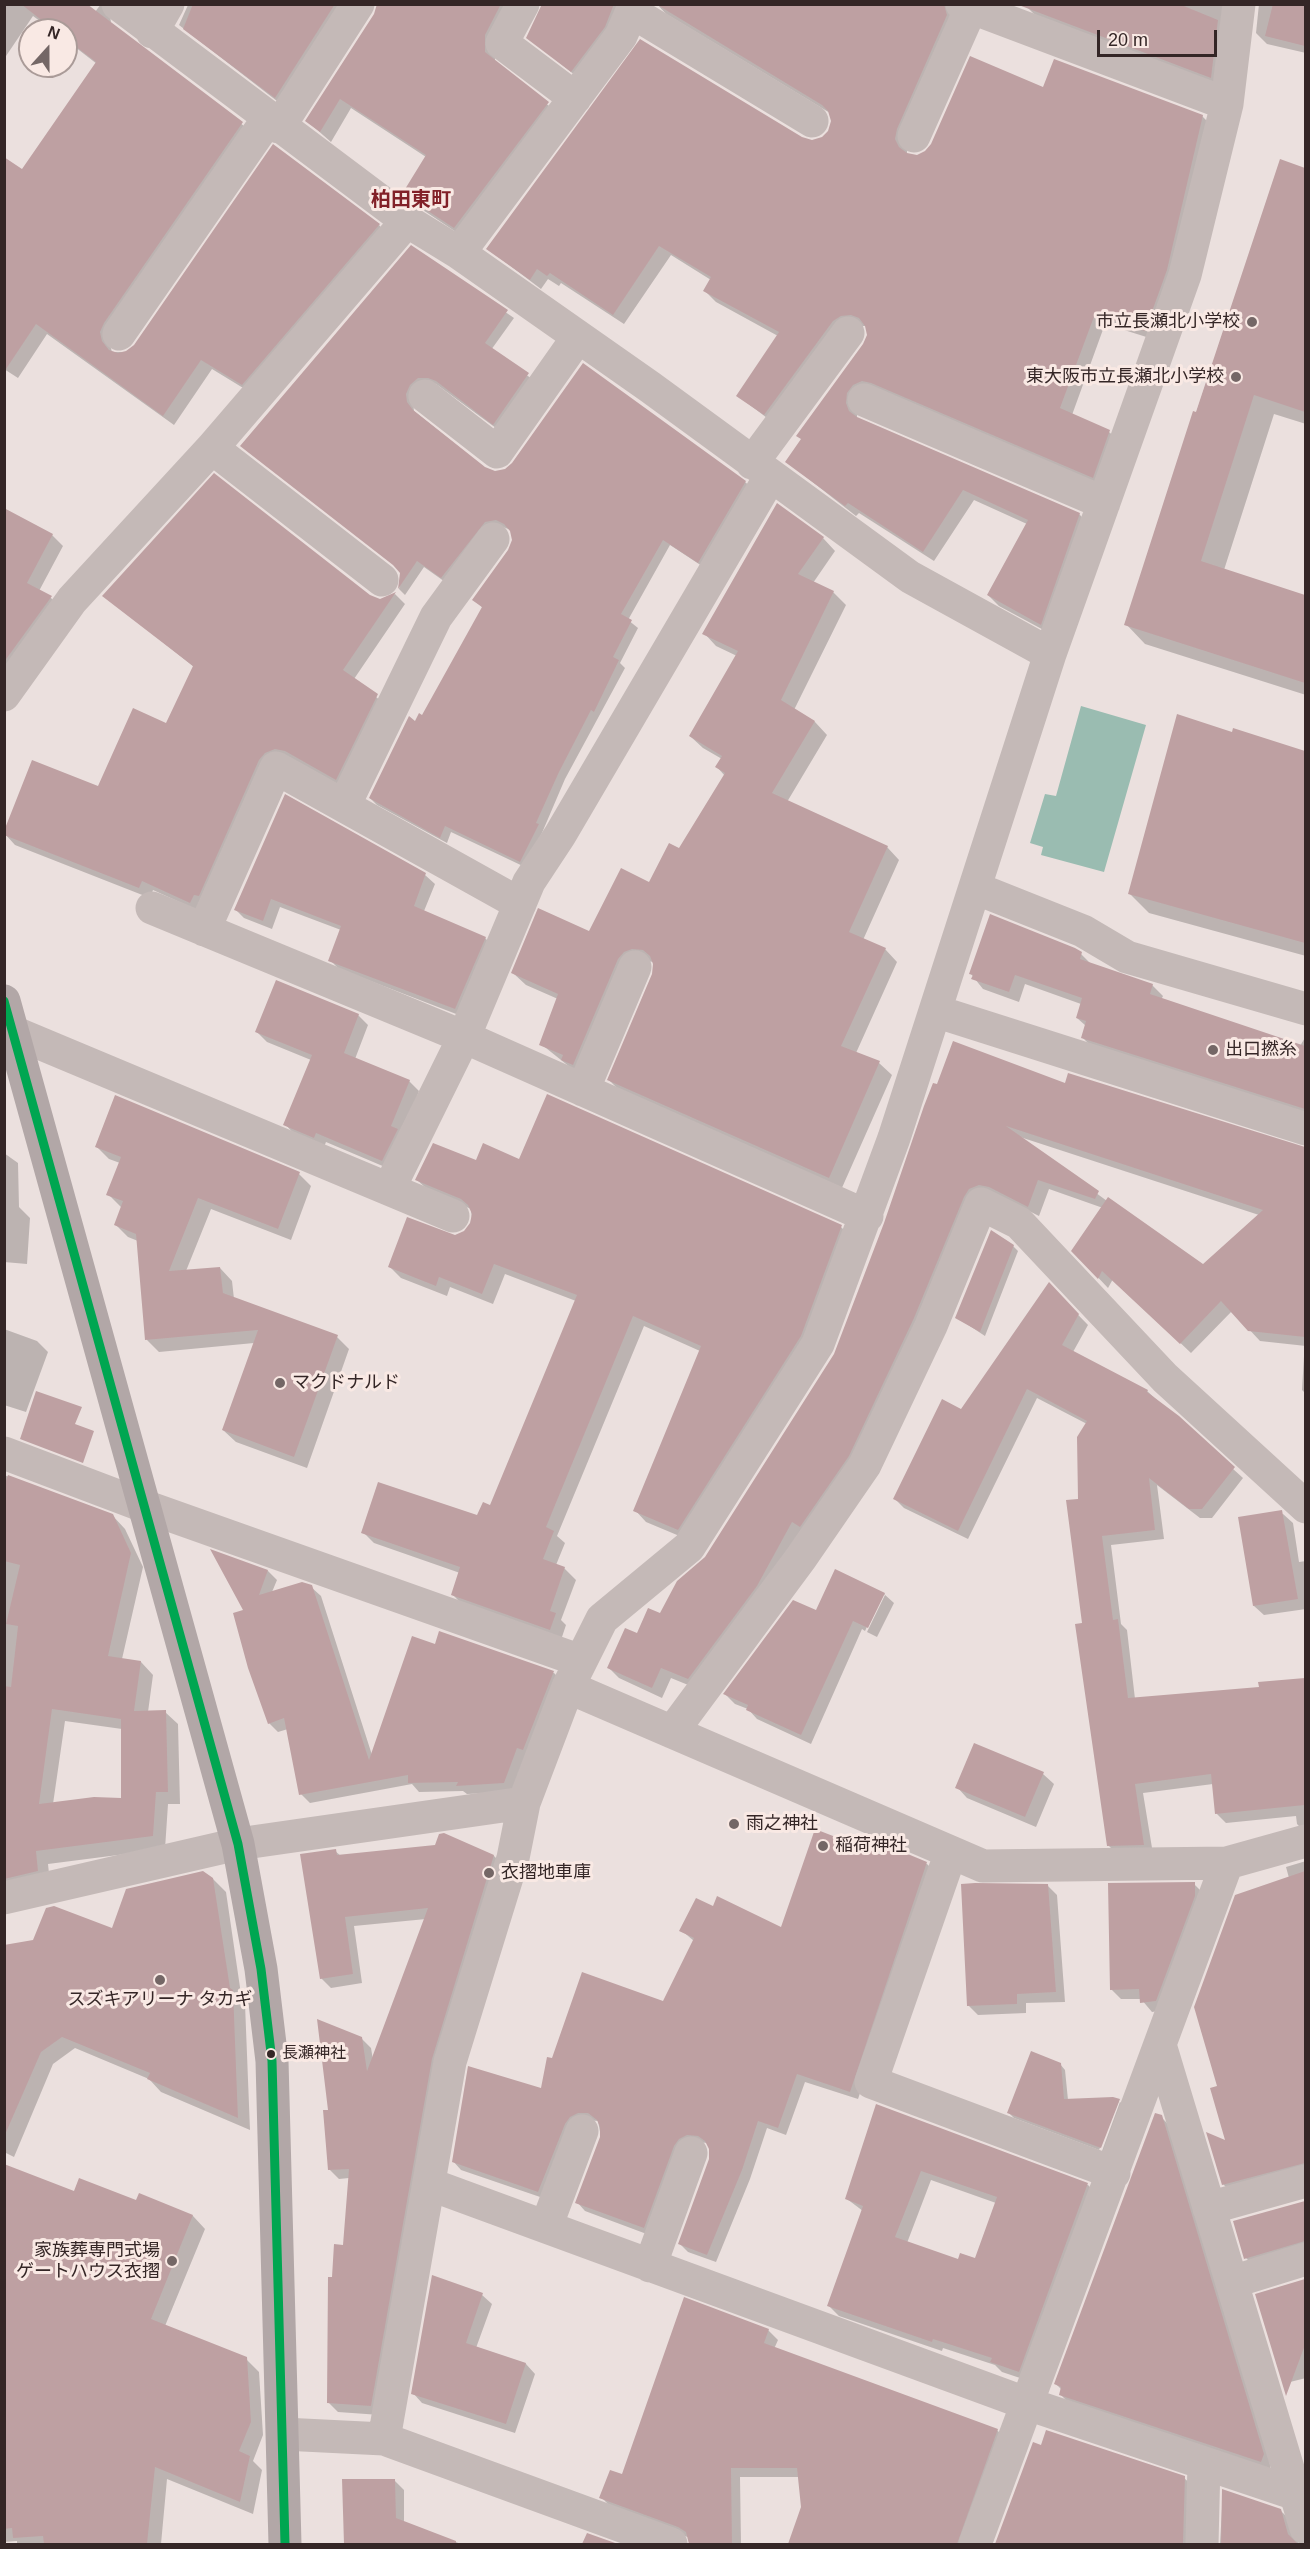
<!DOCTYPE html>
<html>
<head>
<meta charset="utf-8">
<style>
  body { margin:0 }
  #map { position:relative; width:1310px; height:2549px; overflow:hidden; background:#ebe0de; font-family:Arial,sans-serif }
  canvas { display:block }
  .frame { position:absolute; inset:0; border:6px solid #342626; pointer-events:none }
  .north { position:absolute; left:18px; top:18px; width:60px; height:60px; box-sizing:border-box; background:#f9e9e4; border:2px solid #aa9b98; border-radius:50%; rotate:21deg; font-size:16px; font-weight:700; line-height:24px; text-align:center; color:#342626 }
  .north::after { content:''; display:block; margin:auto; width:21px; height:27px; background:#746766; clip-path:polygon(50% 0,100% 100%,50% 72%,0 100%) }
  .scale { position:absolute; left:1097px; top:30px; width:120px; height:27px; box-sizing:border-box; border:3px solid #342626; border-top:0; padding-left:8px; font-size:18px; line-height:21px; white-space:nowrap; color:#342626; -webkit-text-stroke:4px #f9e9e4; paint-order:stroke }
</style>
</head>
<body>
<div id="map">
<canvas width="1310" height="2549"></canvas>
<div class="frame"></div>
<div class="north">N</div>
<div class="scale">20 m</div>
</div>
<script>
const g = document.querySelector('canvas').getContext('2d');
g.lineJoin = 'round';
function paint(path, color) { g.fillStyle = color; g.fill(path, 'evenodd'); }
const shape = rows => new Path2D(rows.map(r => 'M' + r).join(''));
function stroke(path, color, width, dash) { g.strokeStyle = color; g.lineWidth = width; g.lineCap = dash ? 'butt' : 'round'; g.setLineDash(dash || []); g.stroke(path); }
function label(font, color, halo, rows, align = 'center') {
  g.font = font + ' Arial,"Noto Sans JP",sans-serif'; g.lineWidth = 6; g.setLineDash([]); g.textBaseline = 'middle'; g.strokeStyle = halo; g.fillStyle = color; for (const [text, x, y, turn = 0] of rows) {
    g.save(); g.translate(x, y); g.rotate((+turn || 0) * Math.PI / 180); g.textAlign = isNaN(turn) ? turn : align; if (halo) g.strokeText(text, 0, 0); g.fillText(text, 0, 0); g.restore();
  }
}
paint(shape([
  [1081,706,1146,725,1104,872,1041,855,1043,847,1030,843,1045,794,1056,796]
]), '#9abcb1');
paint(shape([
  [4,4,80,4,95,12,101,4,110,14,111,23,253,133,110,345,112,352,128,352,379,225,389,236,253,394,212,369,174,425,47,334,18,378,4,369,23,171,97,64,66,40,66,30,52,30,33,16,4,59],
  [353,4,286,108,179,25,188,5],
  [378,4,518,4,495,46,495,63,558,113,465,238,414,204,404,193,426,157,351,108,331,142,307,121,375,14],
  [543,4,632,4,582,81,528,37],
  [657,4,957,4,907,140,907,155,917,156,1044,89,1202,116,1213,127,1156,340,1105,324,1072,415,1109,432,1120,442,1104,487,857,404,857,419,1079,514,1090,525,1051,634,999,606,988,595,1027,524,974,500,934,561,859,513,856,516,787,462,865,344,868,335,867,326,852,326,775,424,738,396,778,336,716,302,705,291,711,280,671,255,624,324,561,283,559,286,548,279,541,289,488,249,802,138,811,141,821,139,830,131,832,121,830,113,666,14],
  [1019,4,1234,4,1222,88,1039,19,1028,8],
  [1259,4,1306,4,1306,53,1267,44,1256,33],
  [1280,161,1306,169,1306,424,1274,414,1224,570,1306,597,1306,695,1145,644,1126,624],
  [411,247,514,318,491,350,535,381,500,431,436,384,413,402,414,411,485,468,495,472,745,482,752,488,705,568,670,545,628,620,638,628,620,663,625,668,565,779,527,868,451,832,447,843,377,805,370,798,416,723,423,717,483,608,474,600,509,551,513,541,511,530,503,527,448,584,424,567,405,595,399,589,401,573,397,568],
  [4,509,52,535,63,546,39,591,51,598,61,608,4,687],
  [823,538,835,551,813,583,833,592,846,605,794,710,815,722,827,735,787,802,887,847,899,860,863,940,885,949,897,962,856,1053,879,1063,892,1075,841,1190,622,1093,609,1080,654,975,654,962,646,961,576,1072,541,1044,558,999,526,985,513,973,590,933,650,884,680,850,725,776,717,767,722,759,703,748,690,736,737,656,716,646,704,633],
  [395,594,405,604,354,679,387,706,346,789,296,761,201,912,153,890,150,898,15,845,5,834,99,788,166,725,194,667,104,595,370,596,380,600],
  [1234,730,1306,753,1306,956,1149,913,1130,894],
  [286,796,425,875,435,884,424,911,485,938,494,947,464,1017,339,969,330,960,341,930,280,907,272,929,244,918,235,909],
  [1081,954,1092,965,1152,985,1163,996,1161,1000,1300,1046,1306,1036,1306,1115,1093,1048,1082,1037,1086,1026,1077,1018,1081,1004,1025,984,1019,1002,983,989,971,974],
  [358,1015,368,1025,355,1059,409,1081,419,1091,392,1170,326,1142,324,1147,295,1135,285,1124,311,1060,267,1042,257,1032],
  [1066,1085,1306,1148,1306,1346,1260,1341,1232,1311,1191,1353,1113,1279,1108,1288,1073,1251,1103,1208,1049,1189,1039,1216,1001,1197,859,1466,698,1689,671,1678,662,1698,619,1678,609,1668,638,1635,661,1615,706,1558,835,1355,886,1224,926,1106],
  [1020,1137,1259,1215,1203,1266,1107,1201],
  [97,1147,299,1174,311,1186,291,1240,211,1209,186,1271,220,1268,232,1281,234,1299,337,1337,349,1349,307,1468,236,1442,223,1430,254,1343,159,1352,147,1340,138,1241,128,1237,116,1225,122,1208,108,1194,120,1163,109,1159],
  [4,1153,18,1163,19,1207,30,1218,27,1264,4,1262],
  [520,1161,841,1227,852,1238,812,1347,689,1540,646,1522,635,1510,700,1351,644,1326,557,1536,565,1543,556,1565,564,1568,576,1580,561,1620,566,1625,561,1640,464,1606,453,1595,460,1573,374,1543,363,1532,478,1517,491,1507,576,1301,505,1274,493,1304,450,1287,447,1296,401,1278,390,1267,465,1232,472,1223,471,1209,428,1190,416,1179,477,1162],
  [1013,1246,1018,1251,985,1336,956,1317],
  [1049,1285,1088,1325,1073,1352,1147,1391,1243,1478,1212,1518,1200,1518,1157,1485,1164,1539,1111,1545,1121,1624,1127,1630,1135,1699,1260,1688,1260,1684,1306,1680,1306,1833,1297,1824,1296,1816,1226,1823,1216,1813,1213,1784,1143,1793,1153,1854,1118,1855,1108,1845,1084,1625,1080,1500,1087,1424,1037,1398,968,1539,904,1508,895,1499,961,1411],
  [4,1329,37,1341,48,1352,26,1412,4,1405],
  [1304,1356,1306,1356,1306,1394,1302,1390],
  [4,1475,112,1515,125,1529,143,1567,122,1659,141,1662,153,1675,148,1712,165,1712,178,1724,180,1804,168,1804,165,1849,48,1864,50,1883,4,1895],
  [65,1721,122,1729,122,1800,53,1804],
  [1283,1514,1293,1523,1299,1562,1306,1561,1306,1609,1264,1615,1254,1606,1240,1518],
  [213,1552,268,1571,277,1580,272,1592,311,1587,321,1596,372,1755,436,1646,440,1632,554,1673,563,1682,513,1792,467,1794,463,1791,419,1792,412,1784,310,1803,301,1794,288,1729,278,1732,269,1723,245,1611],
  [884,1594,894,1603,877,1637,867,1632,885,1595,882,1595,865,1631,862,1629,811,1744,757,1719,748,1709,735,1704,725,1694],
  [1043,1774,1054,1784,1036,1827,967,1798,957,1787],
  [887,1847,927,1864,935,1872,858,2099,805,2082,786,2135,767,2128,750,2179,716,2262,688,2252,680,2244,710,2159,711,2149,708,2143,696,2142,652,2236,585,2211,577,2202,601,2137,598,2121,587,2120,546,2199,461,2170,453,2161,542,2090,553,2059,664,2003,694,1941,681,1930,714,1909,782,1929,883,1857],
  [335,1851,341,1856,494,1856,503,1865,380,2415,338,2412,328,2402,333,2279,345,2247,349,2178,339,2179,329,2169,329,2112,361,2038,371,2048,373,2060,426,1919,354,1926,362,1983,331,1988,321,1978],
  [1306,1861,1306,2173,1233,2194,1223,2184,1227,2142,1219,2087,1289,1878,1286,1867],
  [213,1879,226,1892,242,2001,245,2004,250,2130,161,2092,149,2079,75,2048,53,2064,14,2157,4,2152,4,1947,112,1929],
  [1194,1884,1204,1894,1166,2010,1152,2012,1141,1999,1121,1999,1111,1989],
  [1047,1885,1057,1895,1065,2002,1026,2003,1026,2013,978,2015,968,2005],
  [1060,2064,1065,2070,1068,2100,1119,2101,1099,2150,1014,2118,1009,2113],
  [1120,2102,1124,2105,1107,2152,1102,2151],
  [877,2106,1088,2185,1098,2195,1029,2381,1002,2372,995,2365,943,2348,942,2351,839,2316,829,2306,863,2211,847,2199],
  [931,2180,996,2203,976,2260,959,2261,907,2243],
  [1161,2117,1172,2128,1267,2443,1271,2472,1071,2405,1060,2394,1062,2390,1056,2384],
  [75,2193,137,2202,140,2195,193,2216,205,2229,165,2326,246,2359,259,2372,263,2435,253,2461,262,2470,253,2514,167,2479,161,2544,17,2544,17,2541,4,2542,4,2217],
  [1306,2202,1306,2252,1255,2267,1246,2258,1235,2222],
  [433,2277,482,2295,492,2304,476,2348,526,2364,535,2374,515,2433,422,2403,413,2393],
  [1306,2280,1306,2378,1290,2382,1257,2295],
  [768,2330,778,2340,774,2349,997,2430,1006,2440,968,2544,789,2544,803,2507,800,2477,740,2477,741,2544,691,2544,690,2538,611,2507,601,2497],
  [1034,2444,1184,2478,1194,2487,1192,2544,996,2544],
  [394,2480,404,2490,404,2523,461,2544,345,2544,344,2481],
  [1223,2491,1280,2510,1290,2520,1299,2544,1220,2544]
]), '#0003');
paint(shape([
  [21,4,87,4,243,122,104,323,100,332,102,341,109,350,118,353,126,351,134,345,273,144,380,224,242,385,201,360,163,416,36,324,4,372,4,157,22,169,96,62,66,39,66,30,54,30],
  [193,4,335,4,275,98,183,29],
  [377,4,501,4,485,35,485,52,549,102,454,228,402,194,426,155,340,99,320,132,305,121,374,14],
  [542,4,614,4,605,27,571,72,526,38],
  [656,4,944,4,947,15,897,129,895,139,899,147,907,153,917,155,925,151,931,144,970,56,1043,87,1054,59,1203,115,1167,270,1145,331,1095,314,1060,408,1110,430,1093,478,871,383,862,381,853,385,847,393,846,403,849,411,857,417,1080,513,1041,625,987,595,1028,520,963,490,923,552,848,503,845,506,785,462,801,439,796,436,863,344,867,335,865,326,859,318,851,315,841,316,833,321,764,415,736,396,779,332,703,291,711,277,659,246,613,315,550,273,547,276,537,269,530,280,486,249,640,39,802,137,812,140,822,137,828,131,831,121,828,111,822,105],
  [1016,4,1179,4,1218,20,1211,78],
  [1273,4,1305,4,1305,46,1265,36],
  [1280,159,1305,168,1305,412,1254,395,1201,561,1305,595,1305,683,1124,625,1193,411,1196,412],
  [411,245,508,310,485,343,529,373,493,425,436,381,428,378,418,378,410,385,406,394,407,402,413,410,485,467,495,471,505,469,512,463,583,363,746,481,698,563,663,540,621,614,632,620,613,657,619,660,594,712,591,710,559,772,536,823,539,824,520,862,445,826,440,838,369,798,409,716,415,721,419,713,422,715,482,607,472,600,508,550,512,540,510,531,504,524,496,520,485,522,441,578,417,561,398,589,400,573,393,565,240,446],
  [214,473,370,595,380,599,396,592,343,670,378,694,336,780,285,751,275,749,265,753,259,760,199,896,194,895,190,903,142,881,139,888,4,835,4,831,32,760,98,786,133,708,166,723,193,666,102,596],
  [777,503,824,537,798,574,834,591,781,700,815,721,772,793,888,846,849,932,886,948,841,1046,880,1061,829,1178,607,1080,652,974,653,964,650,956,643,950,632,949,624,952,618,959,573,1065,561,1060,563,1055,539,1045,558,994,511,973,538,908,589,931,621,868,649,882,669,843,679,848,725,773,715,767,722,756,689,736,738,651,702,634],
  [4,508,53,534,27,583,52,596,4,662],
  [1177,714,1232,732,1233,728,1305,751,1305,943,1128,894],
  [285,794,426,873,414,906,486,937,455,1009,328,961,341,926,271,899,263,921,234,910],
  [990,914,1075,948,1082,952,1080,959,1153,984,1150,994,1305,1046,1305,1109,1081,1038,1086,1021,1076,1018,1082,998,1015,975,1009,992,971,979,973,975,969,974],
  [276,980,359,1014,344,1053,410,1080,391,1126,398,1129,382,1161,316,1133,314,1138,283,1125,312,1055,255,1032],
  [953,1041,1065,1083,1068,1073,1305,1147,1305,1337,1248,1331,1221,1301,1180,1344,1102,1271,1098,1279,1071,1251,1108,1197,1203,1264,1263,1210,1006,1126,1099,1191,1095,1199,1038,1180,1028,1207,989,1187,979,1185,969,1189,964,1197,914,1318,849,1456,800,1527,792,1522,757,1586,688,1679,661,1668,652,1688,607,1668,625,1628,637,1633,648,1608,660,1613,677,1581,705,1557,834,1354,884,1223,924,1106,933,1083,937,1084],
  [547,1094,842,1225,801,1336,678,1530,633,1511,701,1346,633,1316,546,1527,554,1531,543,1559,565,1567,550,1611,556,1613,550,1630,451,1595,460,1567,361,1533,378,1482,477,1515,483,1502,490,1505,577,1295,494,1264,482,1294,439,1277,436,1286,388,1267,407,1217,455,1235,464,1231,470,1223,472,1214,468,1205,461,1199,415,1180,433,1143,476,1160,483,1143,519,1159],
  [115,1095,300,1172,278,1229,198,1198,169,1271,220,1267,223,1293,338,1335,294,1457,222,1430,258,1330,145,1340,136,1234,114,1225,123,1201,106,1195,121,1157,95,1147],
  [991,1230,1014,1245,980,1332,955,1318],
  [1049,1282,1079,1314,1062,1345,1148,1390,1147,1392,1179,1416,1235,1467,1202,1509,1189,1509,1149,1478,1155,1530,1102,1536,1113,1620,1118,1619,1128,1698,1259,1687,1258,1682,1305,1678,1305,1805,1215,1814,1211,1774,1135,1784,1144,1845,1107,1846,1075,1624,1082,1623,1066,1500,1078,1499,1077,1437,1087,1421,1027,1389,958,1531,893,1499,942,1399,961,1409],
  [36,1391,82,1407,75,1424,94,1431,83,1463,20,1439],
  [8,1475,113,1514,131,1553,108,1656,141,1661,134,1711,166,1710,168,1792,156,1792,153,1836,36,1851,38,1871,4,1879,4,1686,11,1687,18,1626,6,1624,20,1565,4,1561,4,1486],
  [52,1709,121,1719,121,1798,94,1797,39,1804],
  [1282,1510,1298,1599,1253,1606,1238,1517],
  [210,1549,268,1570,259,1595,302,1582,312,1585,369,1760,412,1636,435,1644,439,1631,554,1671,523,1750,517,1748,504,1783,456,1786,458,1782,408,1783,408,1775,299,1795,284,1718,268,1724,248,1668,233,1613,243,1610],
  [835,1569,885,1593,868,1628,853,1621,801,1735,746,1710,748,1705,723,1694,793,1600,816,1610],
  [974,1743,1044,1772,1025,1817,955,1788],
  [815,1829,882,1855,886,1845,927,1862,850,2092,797,2074,778,2128,758,2121,742,2170,707,2255,678,2244,709,2159,709,2149,705,2141,698,2136,687,2135,679,2139,674,2146,644,2228,575,2203,600,2137,600,2127,597,2120,588,2113,578,2113,570,2117,565,2124,538,2192,452,2162,468,2066,541,2088,547,2057,552,2058,582,1972,663,2001,694,1938,679,1931,696,1898,713,1906,717,1896,781,1927],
  [444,1833,494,1855,432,2059,371,2406,327,2403,328,2277,332,2277,334,2244,343,2245,349,2169,328,2170,323,2110,328,2110,317,2019,362,2037,367,2071,428,1908,345,1917,353,1974,320,1979,300,1854,336,1849,337,1855,435,1845,439,1834],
  [203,1871,213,1878,230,1988,233,1990,238,2118,147,2079,150,2073,62,2037,41,2052,4,2137,4,1945,33,1940,46,1908,54,1906,112,1928,126,1889],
  [1305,1871,1305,2163,1222,2185,1206,2132,1225,2140,1210,2088,1217,2086,1194,2007,1235,1895],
  [1195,1882,1195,1896,1156,2001,1140,2003,1139,1989,1110,1990,1108,1883],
  [975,1883,1048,1884,1056,1992,1017,1994,1017,2004,967,2006,961,1884],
  [1031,2051,1061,2063,1064,2099,1113,2097,1120,2099,1101,2148,1007,2113],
  [876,2104,1088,2183,1019,2372,990,2362,992,2358,933,2339,932,2342,827,2306,863,2206,845,2199],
  [921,2171,997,2197,975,2258,960,2253,958,2259,895,2237],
  [1155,2113,1162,2115,1264,2454,1261,2462,1059,2395,1061,2387,1054,2384],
  [4,2164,74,2191,79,2178,136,2200,139,2193,193,2215,151,2319,247,2357,251,2422,239,2451,250,2456,240,2502,155,2467,147,2544,44,2544,43,2536,13,2538,12,2528,4,2529],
  [1305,2201,1305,2241,1244,2259,1233,2221],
  [432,2275,483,2293,466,2343,526,2363,506,2424,411,2394],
  [1305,2279,1305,2345,1286,2396,1255,2294],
  [684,2297,769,2329,764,2343,998,2429,957,2544,788,2544,801,2507,797,2468,731,2468,732,2544,689,2544,686,2532,678,2527,599,2498,610,2470,622,2474],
  [1046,2430,1185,2476,1183,2544,995,2544,1033,2442,1041,2445],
  [342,2479,395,2479,396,2518,456,2541,456,2544,344,2544],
  [1222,2489,1281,2509,1288,2534,1298,2544,1221,2544],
  [587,2533,618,2544,582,2544]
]), '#bea0a2');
stroke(shape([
  [118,4,407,221,459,253,650,387,910,577,1050,654],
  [523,4,502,43,575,98],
  [962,4,1227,104],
  [632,12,812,121],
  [152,32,168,4],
  [279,127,358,4],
  [914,136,971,8],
  [459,253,621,36,635,4],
  [119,334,268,119],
  [425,396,497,452,578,337],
  [864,400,1104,503],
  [212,448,382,580],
  [752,463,848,333],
  [4,695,72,600,212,448,407,221],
  [344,806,436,617,493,539],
  [975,888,1083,931,1127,957,1306,1009],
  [152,908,464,1037,867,1216],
  [204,930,276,768,520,904],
  [935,1011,1306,1129],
  [13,1032,453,1216],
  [583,1090,635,967],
  [389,1189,464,1037,529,882,560,835,770,477],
  [4,1453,144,1506,581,1661],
  [568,1687,983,1866,1227,1863,1306,1841],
  [672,1732,801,1558,865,1465,931,1326,981,1204,1019,1223,1165,1378,1306,1507],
  [951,1852,871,2082,1114,2173],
  [4,1898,238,1844,524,1803,568,1687,602,1619,689,1547,818,1344,894,1138,1050,654,1185,275,1227,104,1239,4],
  [1161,2048,1306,2528],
  [429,2184,1028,2404,1296,2494,1306,2491],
  [1209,2208,1306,2181],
  [546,2227,582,2131],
  [650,2266,691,2153],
  [1232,2282,1306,2259],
  [283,2434,384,2439,671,2544],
  [384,2439,450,2062,513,1858,524,1803],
  [975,2544,1227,1863],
  [1202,2544,1204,2463]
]), '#c4b9b7', 33);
stroke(shape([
  [4,1001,238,1844,261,1969,272,2061,285,2544]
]), '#b2a7a7', 33);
stroke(shape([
  [4,1001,238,1844,261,1969,272,2061,285,2544]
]), '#00a651', 9);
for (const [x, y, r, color] of [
  [1252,322,6,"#746766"],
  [1236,377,6,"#746766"],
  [1213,1050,6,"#746766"],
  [280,1383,6,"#746766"],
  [734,1824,6,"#746766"],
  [823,1846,6,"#746766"],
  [489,1873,6,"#746766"],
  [160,1980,6,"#746766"],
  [271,2054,5,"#342626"],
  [172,2261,6,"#746766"]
]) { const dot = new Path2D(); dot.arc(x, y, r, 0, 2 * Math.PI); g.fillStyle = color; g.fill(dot); stroke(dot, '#f9e9e4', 2); }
label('16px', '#342626', '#f9e9e4', [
  ["長瀬神社",282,2054]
], 'left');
label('18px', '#342626', '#f9e9e4', [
  ["市立長瀬北小学校",1240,322,"right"],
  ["東大阪市立長瀬北小学校",1224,377,"right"],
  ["出口撚糸",1225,1050],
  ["マクドナルド",292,1383],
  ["雨之神社",746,1824],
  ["稲荷神社",835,1846],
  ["衣摺地車庫",501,1873],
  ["スズキアリーナ タカギ",160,2000,"center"],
  ["家族葬専門式場",160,2251,"right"],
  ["ゲートハウス衣摺",160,2272,"right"]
], 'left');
label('bold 20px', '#822028', '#f9e9e4', [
  ["柏田東町",411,200]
]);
</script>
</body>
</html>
